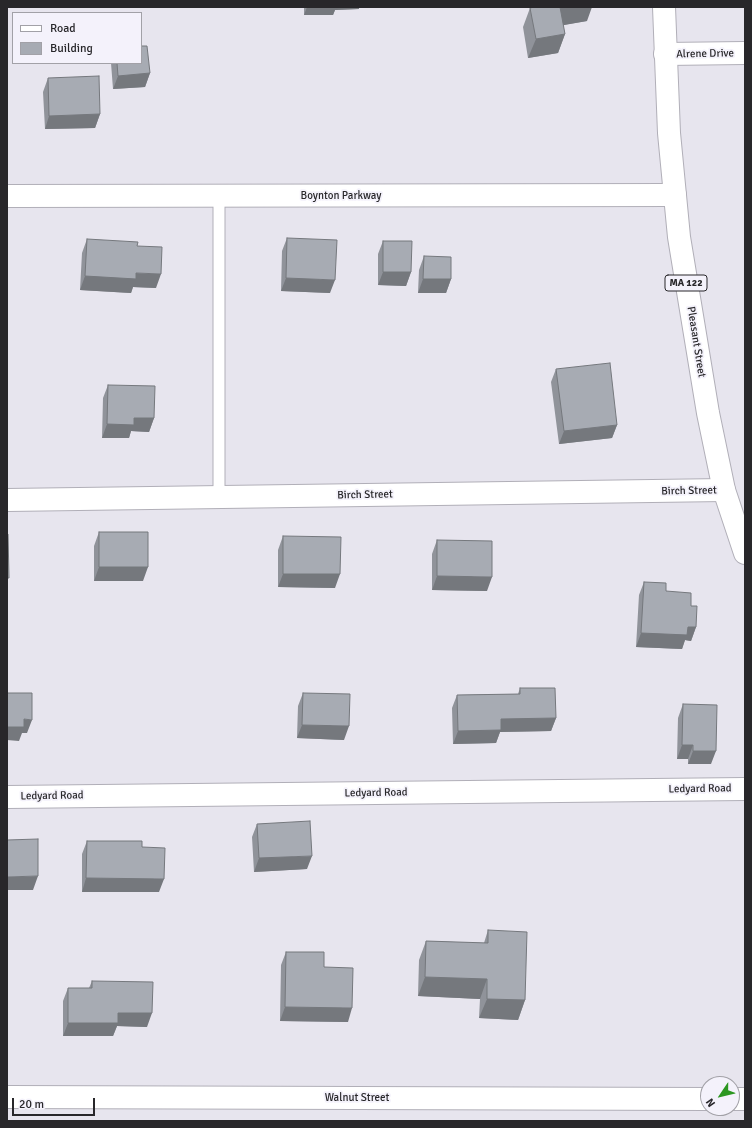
<!DOCTYPE html>
<html>
<head>
<meta charset="utf-8">
<style>
  body { margin:0 }
  #map { position:relative; width:752px; height:1128px; overflow:hidden; background:#e7e5ee; font-family:Signika,sans-serif }
  canvas { display:block }
  .frame { position:absolute; inset:0; border:8px solid #28272a; pointer-events:none }
  .legend { position:absolute; left:12px; top:12px; width:130px; height:52px; box-sizing:border-box; background:#f4f2fb; border:1px solid #a2a1a7; margin:0; padding:5px 7px; list-style:none; font-size:12px; color:#28272a }
  .legend li { display:flex; align-items:center; gap:8px; height:20px }
  .legend b { width:20px; border:1px solid #a2a1a7 }
  .north { position:absolute; left:700px; top:1076px; width:40px; height:40px; box-sizing:border-box; background:#f4f2fb; border:1px solid #a2a1a7; border-radius:50%; rotate:235deg; font-size:11px; font-weight:700; line-height:16px; text-align:center; color:#28272a }
  .north::after { content:''; display:block; margin:auto; width:14px; height:18px; background:#2c9721; clip-path:polygon(50% 0,100% 100%,50% 72%,0 100%) }
  .scale { position:absolute; left:12px; top:1098px; width:83px; height:18px; box-sizing:border-box; border:2px solid #28272a; border-top:0; padding-left:5px; font-size:12px; line-height:14px; white-space:nowrap; color:#28272a; -webkit-text-stroke:3px #f4f2fb; paint-order:stroke }
</style>
</head>
<body>
<div id="map">
<canvas width="752" height="1128"></canvas>
<div class="frame"></div>
<ul class="legend">
<li><b style="height:5px;background:#fff"></b>Road</li>
<li><b style="height:11px;background:#a7abb3"></b>Building</li>
</ul>
<div class="north">N</div>
<div class="scale">20 m</div>
</div>
<script>
const g = document.querySelector('canvas').getContext('2d');
g.lineJoin = 'round';
const shape = rows => new Path2D(rows.map(r => 'M' + r).join(''));
function stroke(path, color, width, dash) { g.strokeStyle = color; g.lineWidth = width; g.lineCap = dash ? 'butt' : 'round'; g.setLineDash(dash || []); g.stroke(path); }
function paint(path, color) { g.fillStyle = color; g.fill(path, 'evenodd'); }
function label(font, color, halo, rows, align = 'center') {
  g.font = font + ' Signika,sans-serif'; g.lineWidth = 3.5; g.setLineDash([]); g.textBaseline = 'middle'; g.strokeStyle = halo; g.fillStyle = color; for (const [text, x, y, turn = 0] of rows) {
    g.save(); g.translate(x, y); g.rotate((+turn || 0) * Math.PI / 180); g.textAlign = isNaN(turn) ? turn : align; if (halo) g.strokeText(text, 0, 0); g.fillText(text, 0, 0); g.restore();
  }
}
const lane = shape([
  [219,496,219,196]
]);
const street = shape([
  [665,54,745,53],
  [7,196,675,195],
  [7,500,724,490],
  [7,797,745,789],
  [7,1097,708,1099],
  [732,1099,745,1099]
]);
const primary = shape([
  [664,7,669,133,679,237,708,413,724,490,745,553]
]);
stroke(lane, '#b1afb8', 13);
stroke(street, '#b1afb8', 24);
stroke(primary, '#b1afb8', 24);
stroke(lane, '#fff', 11);
stroke(street, '#fff', 22);
stroke(primary, '#fff', 22);
paint(shape([
  [304,7,359,7,359,9,335,10,333,15,304,15],
  [530,8,587,21,563,25,565,34,558,53,528,58,523,27],
  [111,63,141,63,150,73,145,87,113,89],
  [48,78,100,114,95,128,45,129,43,92],
  [287,238,330,293,281,291,282,251],
  [87,239,156,288,133,287,131,293,80,290,82,253],
  [383,241,411,272,406,286,378,285,378,254],
  [424,256,451,279,446,293,418,293,419,270],
  [556,369,617,425,612,438,559,444,551,382],
  [108,385,154,418,149,432,131,431,129,438,102,438,103,398],
  [99,532,143,581,94,581,94,546],
  [283,536,335,588,278,587,278,550],
  [437,540,487,591,432,590,432,554],
  [644,582,666,591,691,606,696,627,691,641,685,640,682,649,636,647,639,595],
  [520,688,556,718,551,731,500,732,496,743,453,744,452,708,457,695,518,694],
  [303,693,344,740,297,738,298,706],
  [683,704,711,764,688,764,688,759,677,759,678,718],
  [257,824,307,869,254,872,252,837],
  [87,841,142,847,159,892,82,892,82,854],
  [488,930,525,1000,518,1020,479,1018,480,999,418,996,419,960,426,941,484,943],
  [286,952,324,967,348,1022,280,1021,281,965],
  [92,981,147,1027,117,1026,113,1036,63,1036,63,1001,68,988,89,988]
]), '#90939a');
paint(shape([
  [307,7,359,7,359,9,335,10,333,15,304,15],
  [560,7,592,7,587,21,553,27],
  [565,34,558,53,528,58,536,39],
  [150,73,145,87,113,89,118,76],
  [100,114,95,128,45,129,49,116],
  [383,272,411,272,406,286,378,285],
  [136,273,161,274,156,288,133,287,131,293,80,290,85,276],
  [286,278,335,280,330,293,281,291],
  [423,279,451,279,446,293,418,293],
  [134,418,154,418,149,432,131,431,129,438,102,438,107,424],
  [617,425,612,438,559,444,564,431],
  [99,567,148,567,143,581,94,581],
  [283,574,340,574,335,588,278,587],
  [437,576,492,577,487,591,432,590],
  [688,627,696,627,691,641,685,640,682,649,636,647,641,633],
  [556,718,551,731,500,732,496,743,453,744,458,731,501,719],
  [24,719,32,720,27,733,22,733,19,741,7,740,7,727],
  [302,725,349,726,344,740,297,738],
  [682,745,693,745,688,759,677,759],
  [693,751,716,751,711,764,688,764],
  [312,856,307,869,254,872,259,858],
  [38,876,33,890,7,890,7,877],
  [86,878,164,879,159,892,82,892],
  [425,977,487,979,480,999,418,996],
  [487,999,525,1000,518,1020,479,1018],
  [285,1007,352,1008,348,1022,280,1021],
  [118,1013,152,1013,147,1027,117,1026,113,1036,63,1036,68,1023]
]), '#75787d');
const building = shape([
  [534,7,563,7,560,7,565,34,536,39,530,8,534,7],
  [141,46,147,46,150,73,118,76,117,63,141,63,141,46],
  [99,76,100,114,49,116,48,78,99,76],
  [287,238,337,240,335,280,286,278,287,238],
  [87,239,138,242,137,246,162,247,161,274,136,273,136,279,85,276,87,239],
  [383,241,412,241,411,272,383,272,383,241],
  [424,256,451,257,451,279,423,279,424,256],
  [610,363,617,425,564,431,556,369,610,363],
  [108,385,155,386,154,418,134,418,134,425,107,424,108,385],
  [99,532,148,532,148,567,99,567,99,532],
  [7,534,8,534,9,578,7,578,7,534],
  [283,536,341,537,340,574,283,574,283,536],
  [437,540,492,541,492,577,437,576,437,540],
  [644,582,666,583,666,591,691,593,691,606,697,606,696,627,688,627,687,635,641,633,644,582],
  [520,688,555,688,556,718,501,719,501,730,458,731,457,695,520,694,520,688],
  [7,693,32,693,32,720,24,719,24,727,7,727,7,693],
  [303,693,350,694,349,726,302,725,303,693],
  [683,704,717,705,716,751,693,751,693,745,682,745,683,704],
  [310,821,312,856,259,858,257,824,310,821],
  [38,839,38,876,7,877,7,840,38,839],
  [87,841,142,841,142,847,165,848,164,879,86,878,87,841],
  [488,930,527,932,525,1000,487,999,487,979,425,977,426,941,488,943,488,930],
  [286,952,324,952,324,967,353,968,352,1008,285,1007,286,952],
  [92,981,153,982,152,1013,118,1013,118,1023,68,1023,68,988,92,988,92,981]
]);
paint(building, '#a7abb3');
stroke(building, '#75787d', 1);
for (const [x, y, w] of [
  [686,283,42]
]) { const box = new Path2D(); box.roundRect(x - w / 2, y - 8, w, 16, 3); g.fillStyle = '#f4f2fb'; g.fill(box); stroke(box, '#28272a', 1); }
label('bold 10px', '#28272a', null, [
  ["MA 122",686,283]
]);
label('11px', '#28272a', '#f4f2fb', [
  ["Alrene Drive",705,54,-1],
  ["Boynton Parkway",341,196],
  ["Pleasant Street",696,342,81],
  ["Birch Street",689,491,-1],
  ["Birch Street",365,495,-1],
  ["Ledyard Road",700,789,-1],
  ["Ledyard Road",376,793,-1],
  ["Ledyard Road",52,796,-1],
  ["Walnut Street",357,1098]
]);
</script>
</body>
</html>
